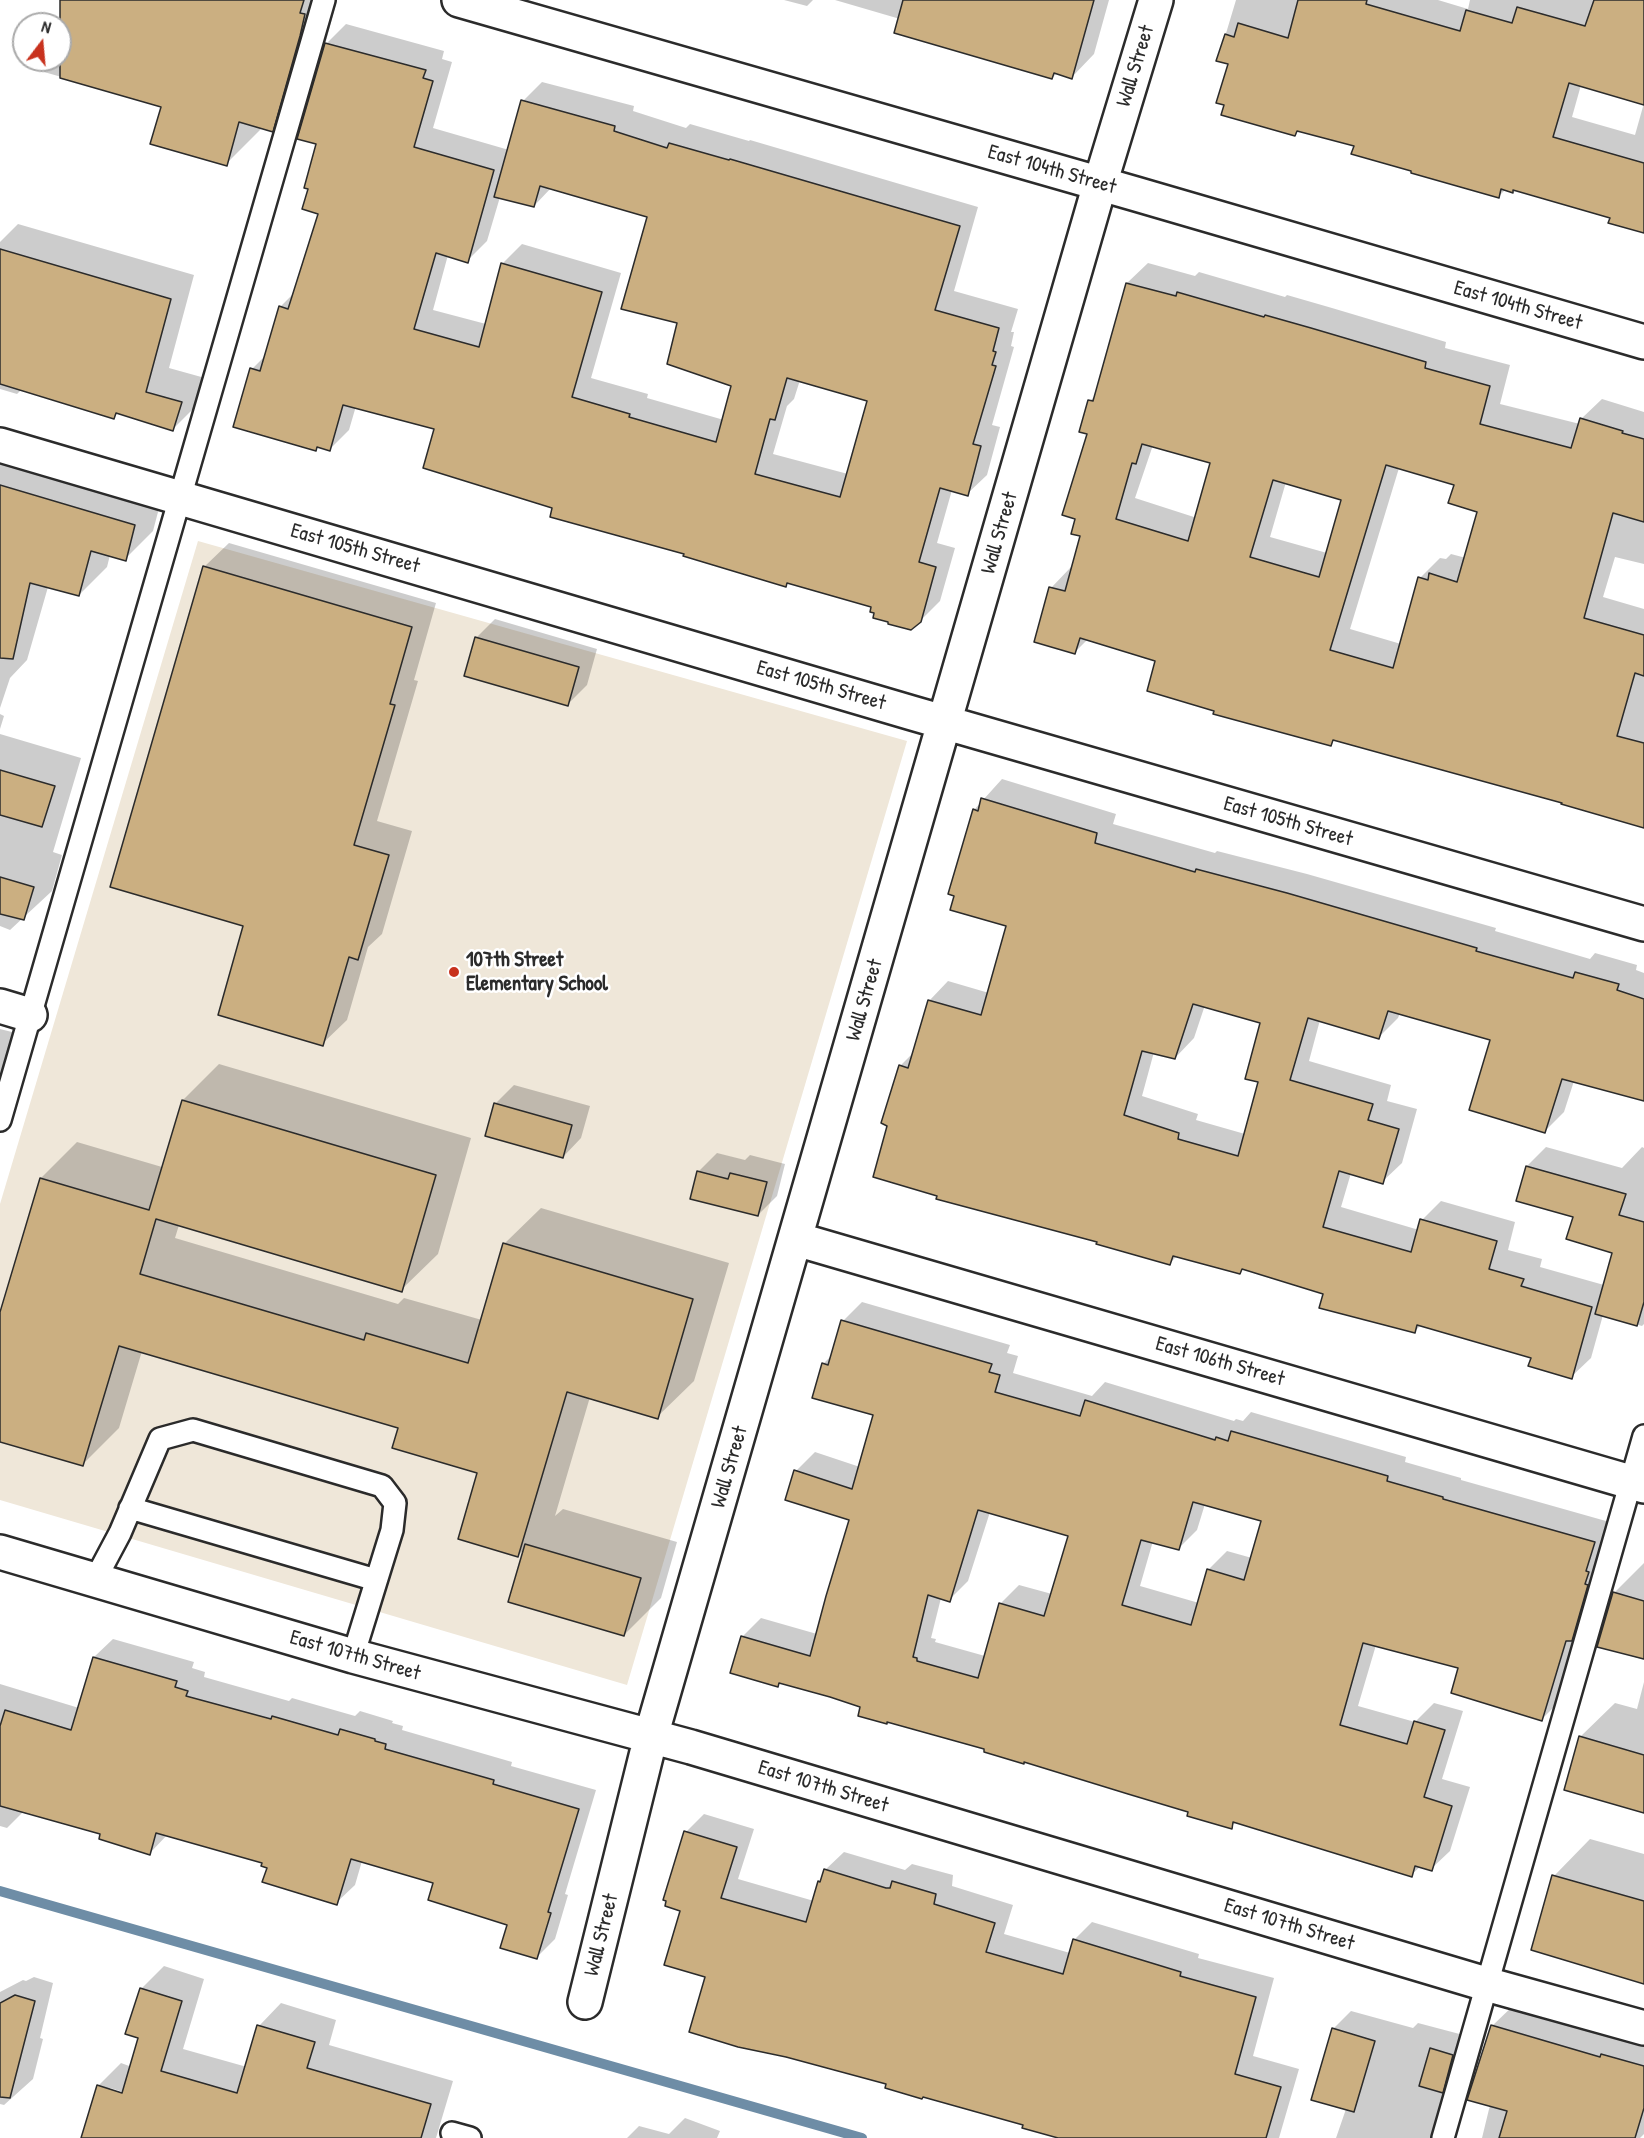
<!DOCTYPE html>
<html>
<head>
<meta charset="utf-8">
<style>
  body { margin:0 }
  #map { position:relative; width:1644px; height:2138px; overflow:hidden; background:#fff; font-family:"Patrick Hand",sans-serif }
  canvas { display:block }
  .north { position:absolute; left:12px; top:12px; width:60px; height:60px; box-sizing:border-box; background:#fff; border:2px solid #aaa; border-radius:50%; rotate:16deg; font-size:16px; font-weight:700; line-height:24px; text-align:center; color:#2b2b2b }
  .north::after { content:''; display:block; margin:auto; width:21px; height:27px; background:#c8321e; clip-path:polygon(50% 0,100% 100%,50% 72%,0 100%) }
</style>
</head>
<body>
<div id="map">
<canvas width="1644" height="2138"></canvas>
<div class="north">N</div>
</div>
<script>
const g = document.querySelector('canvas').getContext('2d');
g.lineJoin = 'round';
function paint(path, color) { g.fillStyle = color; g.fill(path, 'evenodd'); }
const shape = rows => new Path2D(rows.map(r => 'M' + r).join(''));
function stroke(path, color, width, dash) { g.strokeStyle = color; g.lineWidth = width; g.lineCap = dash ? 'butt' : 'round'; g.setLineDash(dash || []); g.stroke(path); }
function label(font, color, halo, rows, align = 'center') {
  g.font = font + ' "Patrick Hand",sans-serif'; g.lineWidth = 5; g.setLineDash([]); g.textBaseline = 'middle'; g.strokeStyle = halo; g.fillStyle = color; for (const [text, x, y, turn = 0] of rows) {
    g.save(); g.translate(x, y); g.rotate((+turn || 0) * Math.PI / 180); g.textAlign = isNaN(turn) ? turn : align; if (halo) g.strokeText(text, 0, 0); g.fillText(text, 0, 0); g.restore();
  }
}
paint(shape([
  [198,541,907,741,627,1685,0,1500,0,1204]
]), '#efe7d9');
paint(shape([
  [65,0,337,0,325,45,346,24,444,51,442,59,452,62,433,128,509,150,523,101,542,82,634,106,633,111,686,128,690,124,749,141,750,140,978,207,954,291,1018,309,1011,332,1014,332,1011,346,1014,347,992,425,1000,427,987,475,967,494,952,490,937,543,955,548,940,601,920,621,789,582,786,585,685,553,554,507,436,428,356,406,349,430,330,449,319,446,316,450,252,369,267,354,280,307,295,292,320,213,318,143,313,89,272,130,263,127,226,164,163,106,44,72,48,60,60,60,60,24,58,24],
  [551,188,649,216,733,385,724,420,647,398,648,394,591,378,621,273,522,244,502,264,486,324,433,310,448,255,467,261,487,241,500,197,534,206],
  [800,380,869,400,848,474,773,454,787,406,794,399],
  [784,0,813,0,807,6],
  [835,0,1109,0,1094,54,1072,77,1057,73,1052,78,900,19],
  [1236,0,1438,0,1468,9,1470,0,1644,0,1644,103,1581,85,1572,117,1635,135,1644,103,1644,231,1611,217,1514,189,1512,191,1506,189,1498,197,1413,169,1356,145,1299,130,1295,134,1229,63,1218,60],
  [18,224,194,275,169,368,205,378,196,406,172,430,119,412,113,418,22,389,17,394,0,389,0,242],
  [1148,263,1195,276,1199,272,1285,297,1287,295,1332,308,1446,342,1445,348,1510,365,1500,404,1580,424,1581,419,1602,399,1644,412,1644,564,1615,557,1603,597,1644,609,1644,827,1563,802,1335,739,1330,744,1216,710,1157,660,1088,639,1075,652,1051,588,1071,567,1073,568,1082,535,1077,518,1089,433,1090,401,1096,395,1127,283],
  [1153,445,1212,462,1197,518,1135,498],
  [1399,468,1456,484,1479,511,1466,558,1451,554,1446,559,1440,558,1420,578,1401,644,1350,629],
  [1286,482,1343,498,1327,553,1270,537],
  [11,453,162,497,153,531,125,559,110,555,107,567,79,595,48,587,27,660,10,678,0,708,0,463],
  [229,543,436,603,414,680,418,681,377,821,412,831,382,934,368,947,347,1020,322,1044,245,925,204,567],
  [495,619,597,649,587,685,568,704,476,638],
  [0,714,4,716,0,729],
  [0,734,81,758,53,852,62,855,52,891,10,930,0,926],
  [1002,779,1116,814,1113,824,1215,853,1217,851,1307,874,1496,928,1495,931,1590,959,1595,953,1637,965,1636,970,1644,973,1644,1099,1574,1081,1564,1112,1545,1131,1492,1039,1400,1013,1398,1018,1379,1037,1320,1020,1309,1061,1391,1085,1387,1101,1417,1109,1402,1163,1382,1182,1351,1173,1341,1207,1419,1230,1422,1220,1441,1201,1515,1222,1508,1250,1542,1259,1540,1267,1604,1285,1614,1252,1575,1216,1527,1166,1546,1147,1622,1168,1642,1147,1644,1148,1644,1324,1642,1326,1603,1315,1591,1358,1571,1377,1533,1357,1421,1325,1414,1332,1325,1293,1244,1268,1240,1273,1178,1255,1170,1263,939,1195,900,1066,914,1052,929,1001,948,981,989,993,1008,925,974,810],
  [1205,1005,1262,1022,1260,1081,1245,1134,1196,1120,1198,1114,1142,1096,1154,1052,1175,1058,1194,1038],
  [0,1029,16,1033,0,1089],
  [219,1064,471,1138,438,1254,401,1290,179,1225,175,1238,398,1304,404,1298,482,1320,504,1244,541,1208,729,1263,694,1381,657,1417,590,1397,555,1516,563,1509,677,1542,661,1598,624,1635,525,1548,518,1556,479,1472,400,1427,142,1351,119,1428,82,1465,0,1440,0,1317,41,1178,77,1142,162,1167,183,1100],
  [514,1085,590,1106,581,1138,563,1157,495,1104],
  [717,1153,745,1160,750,1155,785,1164,777,1196,758,1215,698,1172],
  [862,1302,1010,1345,1007,1353,1018,1356,1013,1373,1092,1396,1105,1382,1234,1421,1236,1419,1243,1421,1251,1412,1406,1457,1405,1462,1461,1478,1461,1480,1613,1523,1560,1701,1541,1720,1460,1667,1376,1645,1358,1706,1415,1722,1434,1703,1463,1711,1442,1779,1470,1787,1450,1851,1431,1869,1421,1866,1411,1875,1236,1822,1231,1827,1190,1811,986,1748,862,1706,780,1682,777,1685,742,1637,761,1618,817,1634,851,1519,796,1471,815,1452,860,1467,875,1414,823,1364,833,1354,843,1321],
  [1205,1504,1263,1520,1252,1558,1227,1551,1208,1570,1199,1603,1140,1586,1153,1541,1178,1549,1197,1530],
  [990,1512,1070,1535,1052,1594,1019,1585,1000,1604,985,1656,935,1642,936,1639,931,1638,941,1598,949,1600,968,1581],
  [1644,1563,1644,1660,1628,1655,1614,1593],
  [113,1639,194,1662,192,1668,205,1672,204,1677,289,1701,292,1698,355,1716,360,1711,393,1721,392,1723,403,1726,402,1730,512,1762,511,1766,596,1790,565,1894,568,1895,555,1939,537,1957,509,1924,434,1882,362,1861,355,1885,336,1903,268,1867,264,1862,168,1834,150,1853,102,1833,24,1811,7,1828,0,1826,0,1684,79,1708,94,1657],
  [1644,1682,1644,1812,1580,1737,1615,1703,1637,1709],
  [704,1814,754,1829,738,1879,814,1901,819,1882,823,1878,825,1870,844,1852,905,1870,912,1864,953,1875,952,1886,1013,1905,1004,1934,1070,1953,1074,1940,1092,1922,1199,1954,1198,1958,1274,1978,1253,2056,1299,2069,1279,2138,1063,2138,1025,2124,888,2083,707,1976,682,1910,686,1832],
  [1590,1839,1644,1854,1644,1983,1554,1876],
  [164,1966,204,1979,183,2049,247,2067,259,2026,281,2003,336,2020,329,2045,453,2081,436,2138,82,2138,98,2086,121,2063,132,2067,140,2037,141,1989],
  [110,2088,130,2094,129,2097,110,2091],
  [34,1977,53,1983,40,2038,43,2039,33,2079,4,2105,0,2104,0,1992,23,1980,26,1981],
  [1516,2003,1644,2036,1644,2134,1640,2138,1482,2138,1490,2105,1492,2026],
  [1351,2011,1413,2028,1418,2023,1471,2037,1447,2086,1430,2138,1336,2138,1346,2109,1333,2029],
  [685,2118,720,2131,717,2138,627,2138,639,2126,669,2134]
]), '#0003');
stroke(shape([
  [0,1891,862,2138]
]), '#6e8da6', 10);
const building = shape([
  [60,0,304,0,300,13,305,14,300,36,273,132,239,122,227,166,150,144,161,107,60,78,60,0],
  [903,0,1094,0,1072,79,1054,73,1052,79,894,33,903,0],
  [1298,0,1367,0,1366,4,1460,31,1466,10,1512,23,1517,7,1585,26,1594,0,1644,0,1644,105,1569,83,1553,137,1644,163,1644,233,1608,223,1610,218,1513,190,1513,193,1501,189,1499,198,1411,173,1411,171,1351,154,1354,146,1297,131,1295,136,1221,115,1224,105,1216,103,1228,64,1216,61,1225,34,1234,37,1238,23,1288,38,1298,0],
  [325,43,426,70,423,78,433,81,414,147,494,170,468,263,436,253,414,329,479,347,501,263,602,292,572,397,630,414,629,417,716,442,731,386,667,364,677,323,621,309,647,217,540,186,534,207,494,197,521,100,615,126,614,131,667,148,669,143,729,160,730,159,960,226,935,310,999,328,993,351,996,352,992,365,996,366,973,444,981,446,968,496,940,488,919,562,936,567,921,622,911,630,888,624,888,622,873,618,874,613,870,612,871,607,787,583,786,587,683,556,684,554,550,517,552,508,423,468,434,429,343,405,330,451,317,447,316,451,233,427,250,368,260,371,279,306,288,309,318,214,302,209,308,189,304,188,316,144,297,139,325,43],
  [787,378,867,401,840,497,755,474,770,419,775,420,787,378],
  [0,249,171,299,146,392,182,402,173,431,116,413,114,419,0,384,0,249],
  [1126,283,1176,296,1177,292,1264,317,1265,315,1311,328,1426,362,1425,368,1490,386,1480,424,1571,448,1580,418,1623,431,1622,433,1644,439,1644,522,1613,513,1584,618,1644,635,1644,676,1635,673,1617,736,1644,743,1644,828,1561,804,1562,803,1391,756,1333,740,1331,746,1213,714,1214,711,1147,691,1155,661,1080,638,1075,654,1034,642,1049,587,1065,591,1080,536,1071,534,1075,519,1062,515,1087,434,1079,432,1088,400,1093,401,1126,283],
  [1142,444,1210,463,1188,541,1116,519,1132,463,1136,464,1142,444],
  [1386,465,1454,485,1448,503,1477,512,1457,582,1429,573,1428,580,1418,577,1393,668,1330,650,1386,465],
  [1273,480,1341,500,1319,577,1250,557,1273,480],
  [0,485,135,525,126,561,91,551,79,596,30,583,13,659,0,658,0,485],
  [203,566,412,627,390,704,395,705,354,845,389,855,358,960,349,957,323,1046,218,1015,243,926,110,887,203,566],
  [475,637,579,667,568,706,464,676,475,637],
  [0,770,55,786,42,827,0,815,0,770],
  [981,798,1097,833,1095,843,1195,872,1196,869,1287,893,1477,948,1476,951,1573,978,1575,972,1619,984,1617,990,1644,999,1644,1101,1562,1079,1545,1133,1469,1110,1490,1040,1388,1011,1379,1039,1308,1018,1290,1080,1373,1104,1368,1120,1399,1129,1383,1184,1339,1171,1323,1227,1411,1252,1420,1219,1497,1241,1489,1269,1524,1279,1521,1286,1592,1307,1572,1379,1528,1366,1531,1358,1417,1325,1415,1333,1319,1308,1323,1294,1242,1269,1240,1274,1173,1256,1170,1265,1096,1244,1097,1242,936,1199,937,1196,873,1177,887,1126,881,1123,899,1065,908,1068,928,1000,981,1015,1006,926,950,910,954,896,948,894,973,809,978,811,981,798],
  [1193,1004,1260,1023,1245,1079,1258,1082,1238,1156,1178,1139,1179,1133,1124,1115,1142,1051,1175,1059,1193,1004],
  [0,877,34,887,24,920,0,914,0,877],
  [182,1100,436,1175,402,1292,156,1219,140,1274,364,1340,366,1333,468,1363,503,1243,693,1299,658,1419,567,1392,518,1557,458,1539,477,1473,392,1448,398,1428,119,1346,83,1466,0,1442,0,1312,40,1178,149,1210,182,1100],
  [494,1103,572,1125,563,1158,485,1136,494,1103],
  [1526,1166,1626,1194,1619,1215,1644,1222,1644,1302,1637,1326,1595,1314,1612,1253,1566,1239,1573,1217,1516,1201,1526,1166],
  [697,1171,728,1179,730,1173,767,1182,758,1216,690,1199,697,1171],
  [841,1320,992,1364,989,1372,1000,1375,995,1392,1080,1416,1085,1400,1215,1440,1216,1437,1228,1441,1231,1431,1388,1476,1387,1481,1443,1497,1443,1499,1595,1542,1586,1571,1589,1572,1585,1584,1588,1585,1572,1641,1566,1641,1542,1721,1451,1693,1458,1668,1363,1643,1340,1725,1407,1744,1414,1721,1445,1730,1424,1797,1452,1806,1432,1871,1415,1866,1412,1877,1233,1822,1232,1829,1187,1816,1188,1812,1128,1794,1024,1762,1024,1764,984,1752,984,1749,887,1722,887,1724,858,1716,860,1707,830,1697,779,1683,778,1687,730,1673,741,1636,810,1656,826,1596,849,1520,785,1500,794,1470,852,1489,873,1415,812,1398,822,1363,828,1365,841,1320],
  [1193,1502,1261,1521,1244,1580,1207,1569,1191,1625,1122,1605,1141,1540,1179,1550,1193,1502],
  [978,1510,1068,1536,1044,1616,999,1603,978,1678,917,1661,917,1658,913,1657,928,1595,950,1602,978,1510],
  [525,1544,641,1578,624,1636,508,1602,525,1544],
  [1613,1592,1644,1601,1644,1659,1597,1647,1613,1592],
  [93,1657,177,1681,175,1687,188,1691,186,1696,271,1719,272,1716,338,1735,340,1729,375,1739,375,1741,386,1744,385,1749,494,1780,493,1784,579,1809,548,1912,551,1913,537,1959,500,1948,507,1925,428,1900,433,1883,351,1859,337,1905,262,1882,267,1868,261,1866,262,1863,156,1833,150,1855,99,1839,100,1834,0,1806,0,1726,5,1710,71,1730,93,1657],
  [1579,1736,1644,1755,1644,1813,1564,1790,1579,1736],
  [684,1831,737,1847,721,1898,806,1922,818,1881,820,1882,824,1869,886,1888,890,1888,892,1881,936,1894,934,1904,995,1923,986,1952,1063,1974,1073,1939,1181,1972,1180,1976,1256,1997,1235,2074,1281,2087,1266,2138,1058,2138,1022,2128,1023,2125,923,2097,922,2099,885,2088,886,2084,786,2057,738,2047,689,2032,705,1977,664,1965,680,1911,665,1906,666,1901,663,1900,684,1831],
  [1552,1875,1644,1901,1644,1984,1531,1950,1552,1875],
  [140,1988,182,2001,161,2071,237,2093,257,2025,315,2042,307,2068,431,2104,421,2138,81,2138,97,2085,122,2093,138,2038,125,2034,140,1988],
  [15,1995,35,2001,10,2098,0,2097,0,2003,15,1995],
  [1491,2025,1600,2057,1601,2054,1644,2066,1644,2108,1635,2138,1499,2138,1507,2111,1467,2100,1491,2025],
  [1332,2028,1375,2041,1354,2112,1311,2100,1332,2028],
  [1430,2048,1453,2055,1443,2093,1419,2086,1430,2048]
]);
paint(building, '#cbaf81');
stroke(building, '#2b2b2b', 1.5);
const service = shape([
  [0,1120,324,0],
  [130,1508,376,1580],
  [95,1580,120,1533,160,1439,193,1430,382,1486,395,1503,392,1530,353,1656],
  [452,2133,470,2138],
  [1443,2138,1644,1436]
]);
const minor = shape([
  [0,445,912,713,1644,924],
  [0,1006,30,1015],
  [796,1239,1644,1486],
  [0,1552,353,1656,691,1747,1486,1984,1644,2028],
  [585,2002,651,1736,1100,184,1156,0]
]);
const tertiary = shape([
  [459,0,1136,194,1644,342]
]);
stroke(service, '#2b2b2b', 26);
stroke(minor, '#2b2b2b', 38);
stroke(tertiary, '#2b2b2b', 38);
stroke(service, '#fff', 21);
stroke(minor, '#fff', 33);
stroke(tertiary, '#fff', 33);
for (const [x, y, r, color] of [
  [454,972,6,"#c8321e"]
]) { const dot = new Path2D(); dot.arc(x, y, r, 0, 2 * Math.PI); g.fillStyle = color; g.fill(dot); stroke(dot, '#fff', 2); }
label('21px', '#2b2b2b', '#fff', [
  ["Wall Street",1136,66,-73],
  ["East 104th Street",1052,170,16],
  ["East 104th Street",1518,306,16],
  ["Wall Street",1000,533,-74],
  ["East 105th Street",355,549,16],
  ["East 105th Street",821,686,16],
  ["East 105th Street",1288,822,16],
  ["Wall Street",865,1000,-74],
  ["East 106th Street",1220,1362,16],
  ["Wall Street",730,1467,-74],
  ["East 107th Street",355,1656,16],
  ["East 107th Street",823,1787,17],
  ["East 107th Street",1289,1925,17],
  ["Wall Street",602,1935,-76]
]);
label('bold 21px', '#2b2b2b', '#fff', [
  ["107th Street",466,960],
  ["Elementary School",466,984]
], 'left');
</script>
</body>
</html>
